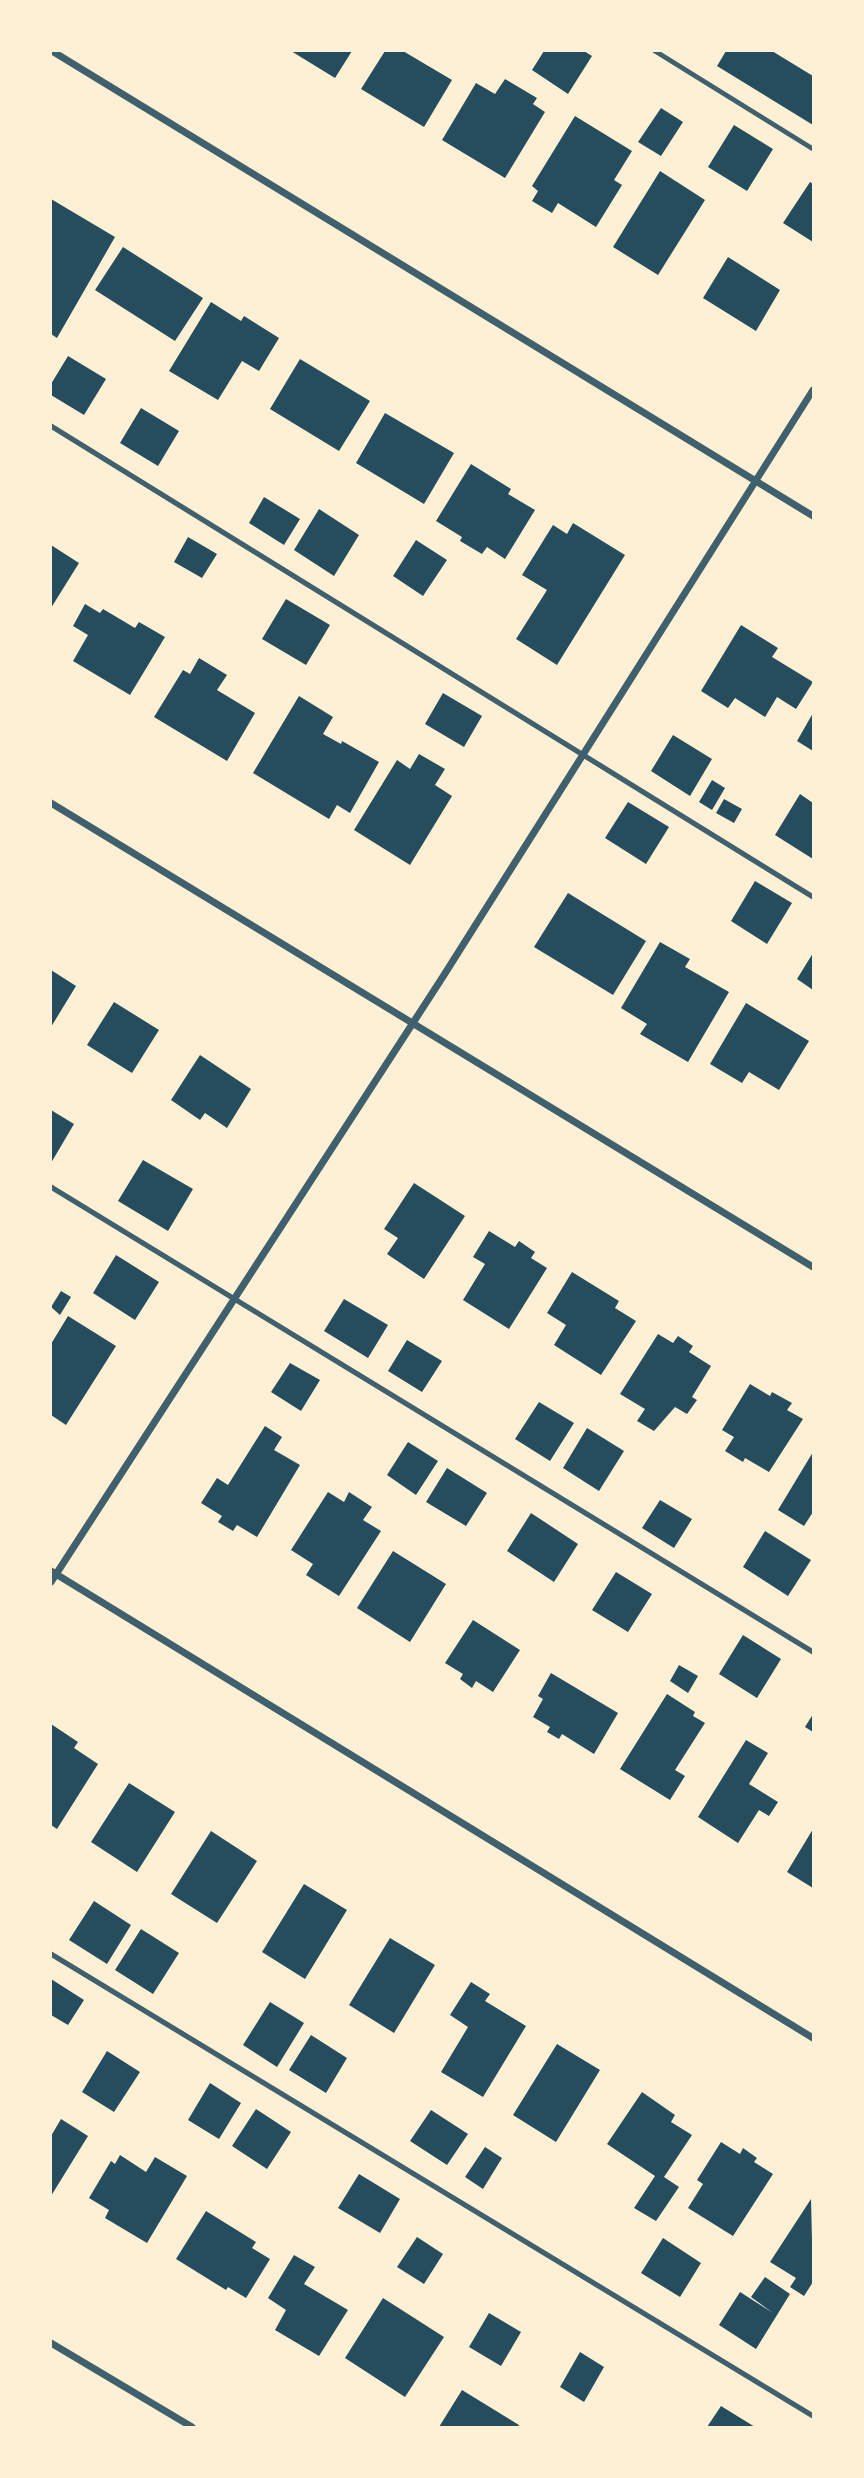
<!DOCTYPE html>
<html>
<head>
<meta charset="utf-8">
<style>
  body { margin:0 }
  #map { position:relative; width:864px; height:2478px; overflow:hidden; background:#fdf0d5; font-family:Overpass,sans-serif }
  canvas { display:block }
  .frame { position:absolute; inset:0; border:52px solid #fdf0d5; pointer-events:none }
</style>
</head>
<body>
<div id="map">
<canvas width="864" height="2478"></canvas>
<div class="frame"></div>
</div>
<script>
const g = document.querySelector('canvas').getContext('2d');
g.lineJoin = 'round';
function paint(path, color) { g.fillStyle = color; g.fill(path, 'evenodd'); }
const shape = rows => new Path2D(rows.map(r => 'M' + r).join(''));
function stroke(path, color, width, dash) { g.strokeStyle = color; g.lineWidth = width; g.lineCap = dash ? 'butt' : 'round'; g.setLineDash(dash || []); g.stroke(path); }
paint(shape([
  [291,51,352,51,335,78],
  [385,51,403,51,452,80,424,127,361,89],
  [544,51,584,51,592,56,568,94,532,70],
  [726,51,772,51,813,76,813,125,717,66],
  [505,79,537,98,533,104,545,112,505,178,442,140,476,83,495,94],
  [661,108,683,122,661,156,638,142],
  [575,116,632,151,614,180,622,185,596,227,558,203,552,213,532,201,538,191,532,186],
  [734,125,773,149,747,191,708,167],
  [660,171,705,200,658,275,613,247],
  [810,182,813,184,813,242,783,223],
  [51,199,115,237,57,338,51,334],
  [123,247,203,298,175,341,95,290],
  [728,257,780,290,756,331,703,298],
  [211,302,241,321,244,316,279,338,259,371,242,361,218,400,169,371],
  [68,356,106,379,84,415,51,395,51,384],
  [300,359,370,401,339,451,270,409],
  [141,408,179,431,158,466,120,443],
  [385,413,454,453,424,504,356,463],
  [471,464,511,489,508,494,535,510,505,559,487,547,482,554,460,541,462,537,436,521],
  [264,497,300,519,284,545,249,523],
  [319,509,359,535,334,576,294,550],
  [573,523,625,555,557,665,516,639,547,590,522,575,553,525,567,534],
  [188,537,217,554,202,578,174,562],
  [416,540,447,560,423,596,393,576],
  [51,545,79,563,51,608],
  [286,599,330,625,306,665,262,639],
  [85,604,100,613,103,609,135,628,139,622,165,637,130,695,73,661,88,635,73,626],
  [741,625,778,648,772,657,813,682,796,709,777,697,765,717,735,698,728,708,701,691],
  [199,658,227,675,217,690,255,713,227,761,154,717,183,670,190,674],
  [443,693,482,716,464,747,425,724],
  [299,696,333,717,323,734,341,744,342,741,379,762,350,813,337,805,329,819,253,773],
  [813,713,813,751,797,741],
  [673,735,712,759,690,796,651,771],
  [419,754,445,769,435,785,452,796,410,865,354,830,397,760,410,769],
  [712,780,725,788,712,810,699,802],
  [800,794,813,803,813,859,775,835],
  [724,799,742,809,734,823,716,813],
  [628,802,669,827,646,864,605,838],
  [755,881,792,903,767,944,731,921],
  [568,893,646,941,613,995,534,947],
  [660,942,690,959,685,967,729,992,688,1062,640,1034,647,1024,621,1008],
  [813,953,813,990,797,979],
  [51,970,76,986,51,1027],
  [114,1002,159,1030,132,1073,87,1045],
  [746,1003,809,1041,779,1090,749,1072,742,1083,710,1064],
  [200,1055,251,1089,227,1128,205,1113,200,1120,171,1100],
  [51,1110,74,1124,51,1163],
  [143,1160,193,1189,168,1231,118,1201],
  [414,1183,465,1216,424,1279,387,1254,398,1238,384,1229],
  [489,1231,515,1247,519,1241,535,1252,531,1258,547,1268,509,1329,463,1300,485,1264,473,1257],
  [116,1255,159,1282,135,1320,93,1293],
  [572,1272,619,1301,615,1308,636,1321,601,1375,554,1345,566,1325,547,1313],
  [61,1291,71,1297,60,1315,51,1307],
  [344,1299,388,1325,368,1358,324,1331],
  [68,1316,116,1346,66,1425,51,1415,51,1344],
  [658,1334,673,1343,678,1336,693,1346,689,1352,711,1366,692,1397,697,1400,687,1414,675,1407,654,1431,637,1421,645,1409,620,1394],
  [407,1340,442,1361,422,1392,388,1371],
  [290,1363,320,1380,301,1411,271,1392],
  [750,1384,770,1396,772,1392,792,1403,787,1410,803,1419,769,1472,745,1458,743,1462,725,1451,734,1437,722,1430],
  [539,1402,574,1423,550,1461,515,1439],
  [265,1426,282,1437,274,1450,300,1465,257,1537,237,1525,233,1531,218,1522,222,1516,201,1503,217,1478,228,1485],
  [587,1428,624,1451,599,1491,563,1468],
  [408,1442,438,1461,416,1495,387,1475],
  [813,1452,813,1512,804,1526,778,1510],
  [447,1468,487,1493,466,1526,426,1502],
  [328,1492,344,1502,349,1492,372,1507,363,1520,381,1531,339,1596,306,1575,313,1564,291,1550],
  [660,1500,692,1519,674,1548,642,1528],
  [531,1513,578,1544,554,1582,507,1551],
  [765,1531,811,1560,788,1596,743,1567],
  [393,1551,446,1584,410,1642,357,1608],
  [616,1572,652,1594,628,1632,592,1610],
  [473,1620,520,1650,493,1692,476,1681,472,1688,460,1679,463,1674,445,1663],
  [743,1635,781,1659,757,1698,719,1674],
  [679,1665,698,1676,688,1693,670,1681],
  [551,1673,618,1713,594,1754,562,1734,559,1739,547,1732,550,1727,533,1717,543,1699,538,1696],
  [667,1694,695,1712,693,1716,705,1723,675,1770,685,1776,670,1800,620,1769],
  [813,1714,813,1732,805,1727],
  [51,1724,78,1742,74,1748,98,1764,57,1829,51,1825],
  [746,1740,768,1753,749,1784,778,1802,769,1816,759,1810,738,1843,698,1817],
  [129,1783,175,1812,137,1872,91,1842],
  [813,1829,813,1888,787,1872],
  [211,1831,257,1861,217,1923,171,1894],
  [304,1884,347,1910,305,1979,262,1952],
  [94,1901,131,1925,107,1964,69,1940],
  [141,1929,179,1953,153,1994,115,1970],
  [390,1938,435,1965,394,2033,349,2005],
  [51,1979,84,2000,68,2025,51,2015],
  [471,1982,490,1994,485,2001,526,2026,483,2097,441,2072,468,2027,450,2015],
  [270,2002,304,2023,277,2067,243,2045],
  [311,2035,347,2058,326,2093,289,2070],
  [557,2044,600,2070,556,2142,513,2115],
  [107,2051,140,2072,114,2112,82,2092],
  [210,2083,241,2103,219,2139,188,2120],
  [642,2092,675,2115,671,2122,692,2135,664,2177,679,2187,656,2221,634,2208,655,2176,607,2144],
  [256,2109,291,2132,267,2169,232,2146],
  [431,2110,468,2134,447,2165,410,2141],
  [61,2119,88,2136,51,2196,51,2136],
  [721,2142,740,2154,743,2148,757,2158,754,2162,773,2174,733,2236,688,2208,703,2184,697,2180],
  [485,2147,502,2158,483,2189,465,2177],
  [120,2155,146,2172,155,2157,187,2176,147,2243,105,2218,109,2210,89,2198,111,2161,115,2164],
  [359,2174,400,2199,380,2233,338,2208],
  [811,2199,813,2282,804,2296,790,2287,796,2278,770,2262],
  [206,2211,256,2242,252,2248,270,2259,246,2298,228,2287,226,2290,176,2259],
  [417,2237,443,2254,424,2284,397,2267],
  [663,2238,701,2263,680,2297,641,2273],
  [294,2255,315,2267,304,2284,348,2310,319,2356,275,2330,286,2310,268,2298],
  [765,2277,790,2294,756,2349,719,2325,740,2292,773,2313,751,2297],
  [383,2298,444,2337,405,2397,345,2358],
  [489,2313,521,2332,501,2366,469,2347],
  [580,2352,604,2367,584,2402,560,2387],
  [462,2390,519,2425,518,2427,439,2427],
  [721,2406,755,2427,707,2427]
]), '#264d5e');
stroke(shape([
  [655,51,813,149],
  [51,426,813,897],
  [51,1187,813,1652],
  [51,1954,813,2416]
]), '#3f606c', 5);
stroke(shape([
  [52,51,813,516],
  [51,803,813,1267],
  [51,1571,813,2038],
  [51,1582,444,975,813,390],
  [51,2343,192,2427]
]), '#3f606c', 7);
</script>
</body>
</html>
